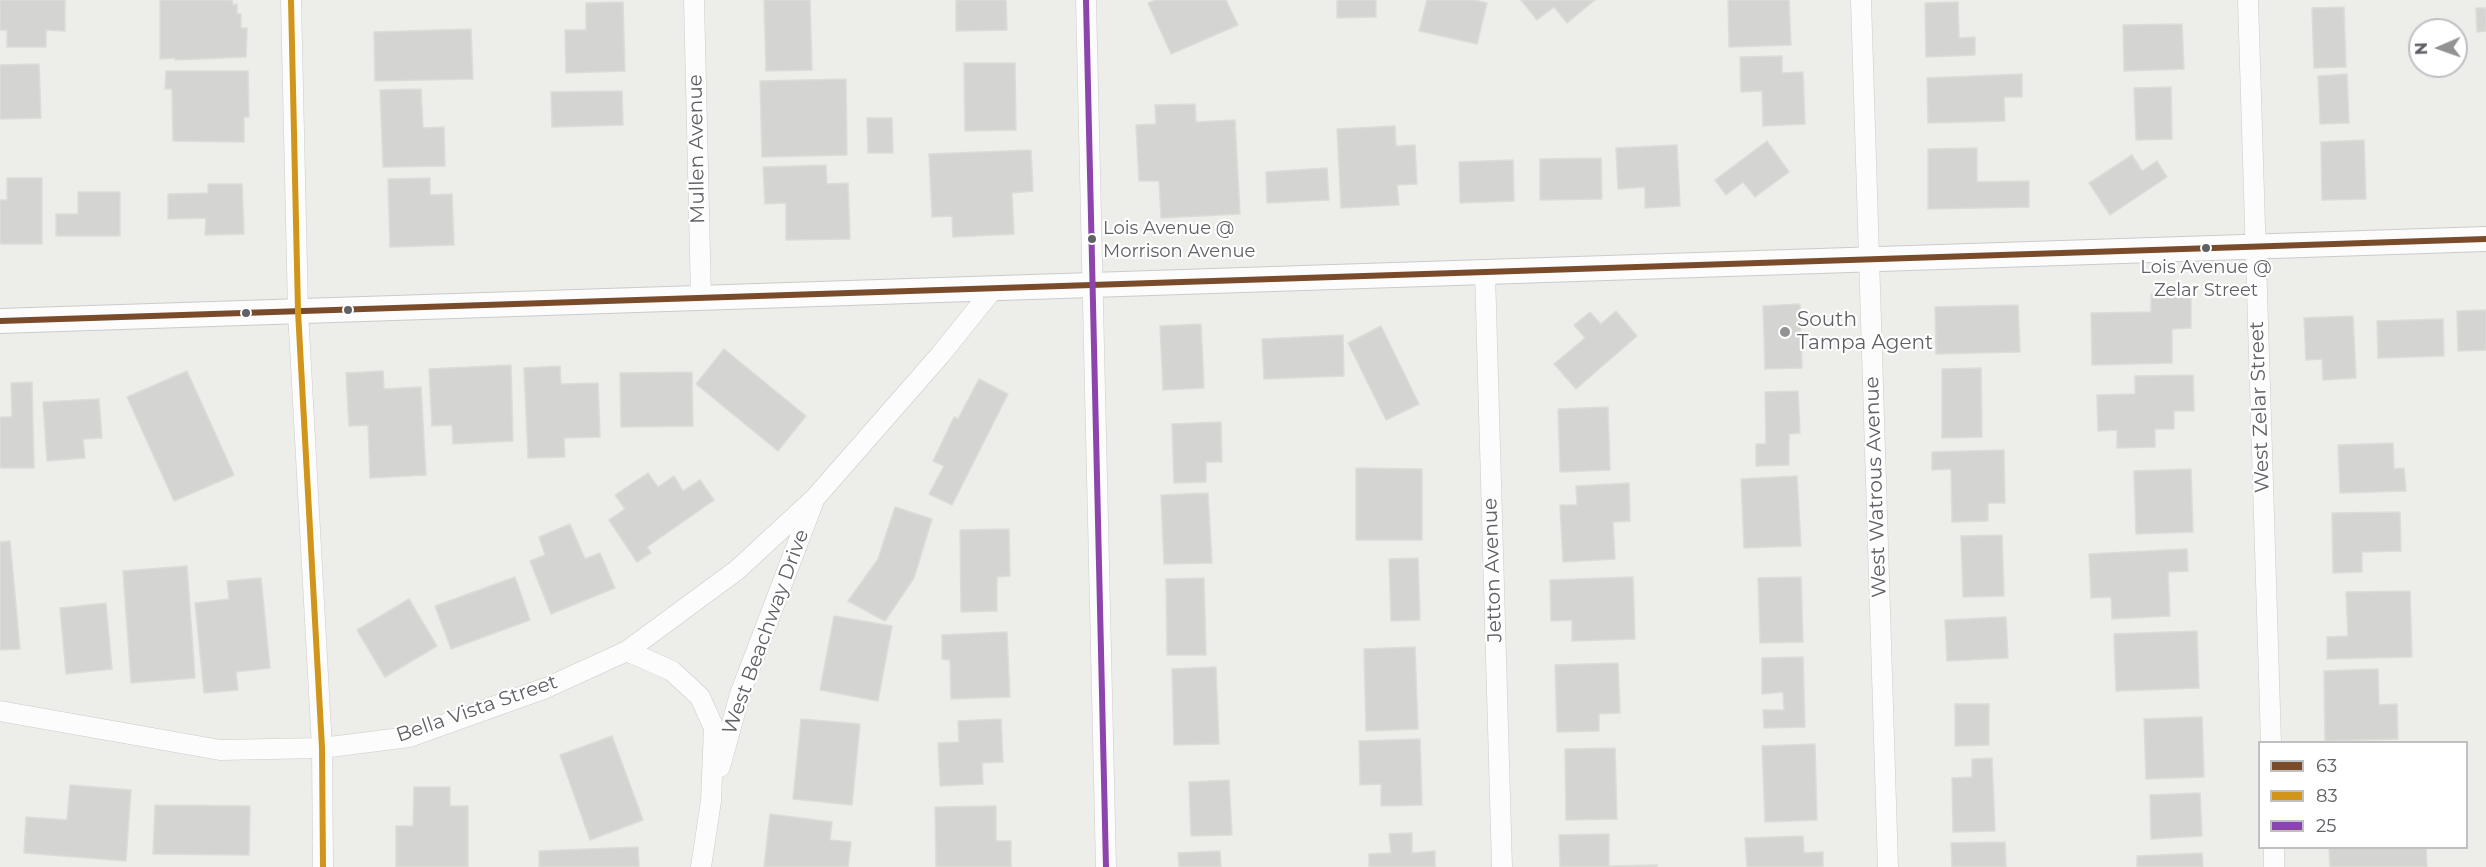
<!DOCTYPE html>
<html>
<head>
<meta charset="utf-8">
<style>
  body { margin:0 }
  #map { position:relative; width:2486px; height:867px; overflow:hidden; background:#edede9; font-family:Montserrat,sans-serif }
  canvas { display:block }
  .legend { position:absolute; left:2258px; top:741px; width:210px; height:108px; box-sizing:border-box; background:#fff; border:2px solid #bfc0c2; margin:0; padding:8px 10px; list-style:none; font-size:18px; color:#5f6166 }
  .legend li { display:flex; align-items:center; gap:12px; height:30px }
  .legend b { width:30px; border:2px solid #bfc0c2 }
  .north { position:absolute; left:2408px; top:18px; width:60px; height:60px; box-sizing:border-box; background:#fff; border:2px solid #bfc0c2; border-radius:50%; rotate:268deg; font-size:16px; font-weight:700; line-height:24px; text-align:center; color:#5f6166 }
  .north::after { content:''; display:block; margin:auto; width:21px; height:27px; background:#919294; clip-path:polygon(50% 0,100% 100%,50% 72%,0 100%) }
</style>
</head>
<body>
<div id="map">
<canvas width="2486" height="867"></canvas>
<ul class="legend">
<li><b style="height:8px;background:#7a4b2a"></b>63</li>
<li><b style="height:8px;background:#d1951a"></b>83</li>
<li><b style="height:8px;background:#8e44ad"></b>25</li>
</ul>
<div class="north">N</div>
</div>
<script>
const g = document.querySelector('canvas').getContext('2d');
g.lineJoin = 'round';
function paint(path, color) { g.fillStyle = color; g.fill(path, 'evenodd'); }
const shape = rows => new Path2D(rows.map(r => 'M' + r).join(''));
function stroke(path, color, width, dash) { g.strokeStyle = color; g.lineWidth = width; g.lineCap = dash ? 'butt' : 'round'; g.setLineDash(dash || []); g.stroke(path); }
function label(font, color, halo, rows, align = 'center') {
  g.font = font + ' Montserrat,sans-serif'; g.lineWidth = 4.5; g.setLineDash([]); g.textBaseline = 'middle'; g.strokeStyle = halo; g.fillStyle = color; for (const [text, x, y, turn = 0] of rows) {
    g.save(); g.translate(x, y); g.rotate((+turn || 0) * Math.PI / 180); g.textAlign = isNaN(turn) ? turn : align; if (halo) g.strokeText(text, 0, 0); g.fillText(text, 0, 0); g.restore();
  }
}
const building = shape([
  [0,0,65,0,65,31,46,30,46,47,7,47,7,30,0,30,0,0],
  [160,0,232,0,233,5,237,4,237,14,241,14,241,28,247,28,246,57,175,60,175,58,160,59,160,0],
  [764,0,810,0,812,70,766,71,764,0],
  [956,0,1006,0,1007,30,956,31,956,0],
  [1156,0,1226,0,1238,25,1171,54,1148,3,1156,0],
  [1337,0,1376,0,1376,17,1337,18,1337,0],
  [1427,0,1474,0,1487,3,1477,44,1419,31,1427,0],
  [1521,0,1595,0,1567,23,1554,7,1537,20,1521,0],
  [1728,0,1789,0,1791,45,1729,47,1728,0],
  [623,2,625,71,566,73,565,30,586,30,586,3,623,2],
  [1958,2,1959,38,1975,37,1975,55,1926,57,1925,3,1958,2],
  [2344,7,2346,67,2314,68,2312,8,2344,7],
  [2476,8,2486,8,2486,31,2477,32,2476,8],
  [2182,24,2184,69,2124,71,2123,25,2182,24],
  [471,29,473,79,375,81,374,32,471,29],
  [1782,56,1782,73,1803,72,1805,124,1763,126,1762,91,1741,92,1740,57,1782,56],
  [964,63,1015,63,1016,130,965,131,964,63],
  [39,64,41,118,0,119,0,65,39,64],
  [166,71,248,71,249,117,244,117,244,142,173,141,172,89,165,89,166,71],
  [2022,74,2022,97,2004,97,2005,121,1928,123,1927,78,2022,74],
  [2347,74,2349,123,2320,124,2318,76,2347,74],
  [846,79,847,155,762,157,760,81,846,79],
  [2171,87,2172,139,2136,140,2134,88,2171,87],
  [421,89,423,128,444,127,445,166,383,167,380,90,421,89],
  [622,91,623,125,552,127,551,92,622,91],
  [1195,104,1196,122,1235,120,1240,214,1161,218,1159,181,1139,181,1136,125,1156,124,1155,105,1195,104],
  [867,118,892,118,893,153,868,153,867,118],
  [1395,126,1396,146,1415,145,1417,184,1397,185,1399,205,1341,208,1337,129,1395,126],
  [2364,140,2366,199,2322,200,2321,142,2364,140],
  [1767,141,1789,172,1755,197,1743,182,1726,195,1715,180,1767,141],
  [1677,145,1680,206,1645,208,1645,187,1618,189,1616,148,1677,145],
  [1977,148,1977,182,2029,181,2029,207,1928,209,1928,149,1977,148],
  [1031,150,1033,191,1012,193,1014,234,953,237,952,216,932,217,929,154,1031,150],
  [2132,155,2142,171,2157,161,2167,177,2110,215,2089,183,2132,155],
  [1601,158,1602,199,1540,200,1540,159,1601,158],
  [1513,160,1514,201,1460,203,1459,162,1513,160],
  [826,165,827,184,848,183,850,239,786,240,786,203,765,204,763,167,826,165],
  [1327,168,1329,200,1267,203,1266,172,1327,168],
  [7,178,42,178,42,244,0,244,0,200,7,200,7,178],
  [430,178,430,195,452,194,454,245,390,247,388,179,430,178],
  [208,184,242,184,244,234,205,235,206,218,168,219,168,194,208,193,208,184],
  [78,192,120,192,120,236,56,236,56,214,78,214,78,192],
  [2151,294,2191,294,2191,328,2172,329,2172,363,2092,365,2091,313,2151,312,2151,294],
  [1800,304,1802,368,1765,369,1763,306,1800,304],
  [2018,305,2020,352,1936,354,1935,307,2018,305],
  [2486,310,2486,350,2458,351,2457,311,2486,310],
  [1616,311,1637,336,1576,389,1554,364,1585,338,1574,325,1590,312,1601,324,1616,311],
  [2353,316,2356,378,2323,380,2322,359,2306,360,2304,318,2353,316],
  [2443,319,2444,356,2378,358,2377,321,2443,319],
  [1201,324,1204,388,1163,390,1160,326,1201,324],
  [1381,326,1419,404,1386,420,1348,343,1381,326],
  [1343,335,1344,376,1264,379,1262,339,1343,335],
  [724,349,806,416,778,451,696,384,724,349],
  [511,365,513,441,453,444,452,425,432,426,429,369,511,365],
  [560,366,561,384,598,383,600,437,564,438,565,457,528,458,524,368,560,366],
  [1981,368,1982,437,1942,438,1942,369,1981,368],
  [187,371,234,475,174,501,127,397,187,371],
  [383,371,384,389,421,387,426,475,370,478,368,425,349,426,346,373,383,371],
  [692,372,693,426,621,427,620,373,692,372],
  [2193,375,2194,411,2174,411,2174,429,2155,429,2155,447,2117,448,2117,430,2098,431,2097,395,2135,394,2135,376,2193,375],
  [979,379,1008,394,952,505,929,494,944,466,933,461,954,417,958,419,979,379],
  [32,382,34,468,0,468,0,417,12,417,11,383,32,382],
  [1798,391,1800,433,1789,434,1789,465,1756,466,1756,444,1766,444,1765,392,1798,391],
  [99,399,102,438,83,439,85,458,47,461,43,402,99,399],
  [1608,407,1610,470,1560,472,1558,409,1608,407],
  [1221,422,1222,462,1206,462,1206,482,1174,483,1172,424,1221,422],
  [2393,443,2394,469,2404,468,2406,491,2340,493,2338,445,2393,443],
  [2004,450,2005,503,1988,503,1988,521,1952,522,1951,469,1932,470,1932,452,2004,450],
  [1356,468,1422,469,1422,540,1356,540,1356,468],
  [2191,469,2193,532,2136,534,2134,471,2191,469],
  [648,473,658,487,674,476,683,491,700,480,714,500,647,547,651,553,637,562,609,520,625,509,615,495,648,473],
  [1797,476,1801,546,1744,548,1741,479,1797,476],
  [1629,483,1630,521,1613,522,1615,559,1563,562,1560,505,1577,505,1576,486,1629,483],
  [1208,493,1212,563,1164,564,1161,495,1208,493],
  [895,507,932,519,914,578,885,621,848,601,878,559,895,507],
  [2400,512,2401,551,2362,552,2362,572,2333,573,2332,513,2400,512],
  [570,524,585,559,600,553,615,588,551,614,530,561,545,555,539,537,570,524],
  [1009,529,1010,576,997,577,997,611,961,612,960,530,1009,529],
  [2002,535,2004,596,1963,597,1961,536,2002,535],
  [10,541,20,649,0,650,0,542,10,541],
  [2187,549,2188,571,2168,572,2170,616,2112,619,2111,597,2091,598,2089,554,2187,549],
  [1418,558,1420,620,1391,621,1389,559,1418,558],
  [187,566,195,678,131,683,123,571,187,566],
  [515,577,530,620,451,649,435,606,515,577],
  [1633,577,1635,639,1572,641,1572,620,1551,621,1550,580,1633,577],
  [1801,577,1803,642,1760,643,1758,578,1801,577],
  [261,578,270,668,236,672,238,690,204,693,195,603,229,599,227,581,261,578],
  [1204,578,1206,655,1167,655,1166,579,1204,578],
  [2410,591,2412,657,2327,659,2327,637,2348,636,2346,592,2410,591],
  [409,599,437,646,385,677,357,630,409,599],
  [106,603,112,669,66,674,60,608,106,603],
  [834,616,892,626,878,701,820,690,834,616],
  [2006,617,2008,658,1947,661,1945,620,2006,617],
  [2197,631,2199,688,2116,691,2114,634,2197,631],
  [1007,632,1010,697,951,699,950,660,942,659,942,635,1007,632],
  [1415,647,1418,729,1366,731,1364,649,1415,647],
  [1803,657,1805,727,1764,728,1763,710,1784,710,1783,692,1762,694,1762,658,1803,657],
  [1618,663,1620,713,1599,714,1599,731,1557,732,1555,665,1618,663],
  [1216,667,1219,744,1174,745,1172,669,1216,667],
  [2378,669,2379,705,2397,704,2398,739,2325,741,2324,671,2378,669],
  [1955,704,1989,704,1989,745,1955,746,1955,704],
  [2202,717,2204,777,2146,779,2144,719,2202,717],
  [801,719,860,724,852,805,793,799,801,719],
  [1001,719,1003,762,982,763,983,784,940,786,938,743,959,742,958,721,1001,719],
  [612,736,643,820,590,840,560,755,612,736],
  [1420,739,1422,805,1381,806,1381,784,1360,785,1359,741,1420,739],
  [1815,744,1817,820,1765,822,1762,746,1815,744],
  [1615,748,1617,819,1566,820,1565,749,1615,748],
  [1992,758,1995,831,1953,832,1952,778,1972,777,1972,759,1992,758],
  [1229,780,1232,835,1191,836,1189,782,1229,780],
  [70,785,131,790,126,861,24,853,26,817,67,820,70,785],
  [414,787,450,787,450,806,468,806,468,867,396,867,396,826,413,826,414,787],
  [2200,793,2202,836,2151,839,2150,795,2200,793],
  [155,805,250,806,249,855,153,854,155,805],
  [996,806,996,841,1011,841,1011,867,936,867,935,807,996,806],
  [770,814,832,822,830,840,851,842,848,867,764,867,770,814],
  [1412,833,1412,853,1435,851,1435,867,1369,867,1369,854,1391,853,1389,834,1412,833],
  [1609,834,1609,866,1657,865,1657,867,1560,867,1559,835,1609,834],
  [1803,836,1804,853,1823,852,1823,867,1747,867,1745,838,1803,836],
  [2005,842,2006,867,1952,867,1951,843,2005,842],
  [638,847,639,867,539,867,539,851,638,847],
  [2329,848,2426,848,2427,867,2330,867,2329,848],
  [1220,851,1221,867,1179,867,1178,853,1220,851],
  [2202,853,2203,867,2137,867,2137,856,2202,853]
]);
paint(building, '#d4d4d2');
stroke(building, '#dcdcd8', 1.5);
const minor = shape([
  [291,0,298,311,322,748,323,867],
  [694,0,701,297],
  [1086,0,1106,867],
  [1861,0,1888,867],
  [2248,0,2271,742],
  [1485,272,1502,867],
  [0,711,220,750,322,748,409,737,546,688,627,651],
  [720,767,740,694,813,503],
  [2274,848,2274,867],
  [701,867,711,801,714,728,700,697,672,671,627,651,737,570,815,498,941,354,994,288]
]);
const tertiary = shape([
  [0,321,2486,239]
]);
stroke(minor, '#cbcbca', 21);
stroke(tertiary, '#cbcbca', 26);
stroke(minor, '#fcfcfc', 20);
stroke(tertiary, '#fcfcfc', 24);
stroke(shape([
  [0,321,2486,239]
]), '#7a4b2a', 6);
stroke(shape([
  [291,0,298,311,322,748,323,867]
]), '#d1951a', 6);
stroke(shape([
  [1086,0,1106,867]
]), '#8e44ad', 6);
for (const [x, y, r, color] of [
  [1092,239,5,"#5f6166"],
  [2206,248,5,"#5f6166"],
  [348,310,5,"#5f6166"],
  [246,313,5,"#5f6166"],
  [1785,332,6,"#919294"]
]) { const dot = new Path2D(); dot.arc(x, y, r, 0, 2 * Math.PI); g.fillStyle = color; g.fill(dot); stroke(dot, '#fff', 2); }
label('18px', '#5f6166', '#fff', [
  ["Lois Avenue @",1103,229],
  ["Morrison Avenue",1103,252],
  ["Lois Avenue @",2206,268,"center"],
  ["Zelar Street",2206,291,"center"]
], 'left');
label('20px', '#5f6166', '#fff', [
  ["Mullen Avenue",697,149,-91],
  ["West Zelar Street",2260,407,-92],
  ["West Watrous Avenue",1876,487,-92],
  ["Jetton Avenue",1493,570,-92],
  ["West Beachway Drive",766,632,-70],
  ["Bella Vista Street",477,709,-19]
]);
label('20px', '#5f6166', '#fff', [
  ["South",1797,320],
  ["Tampa Agent",1797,343]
], 'left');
</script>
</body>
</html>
